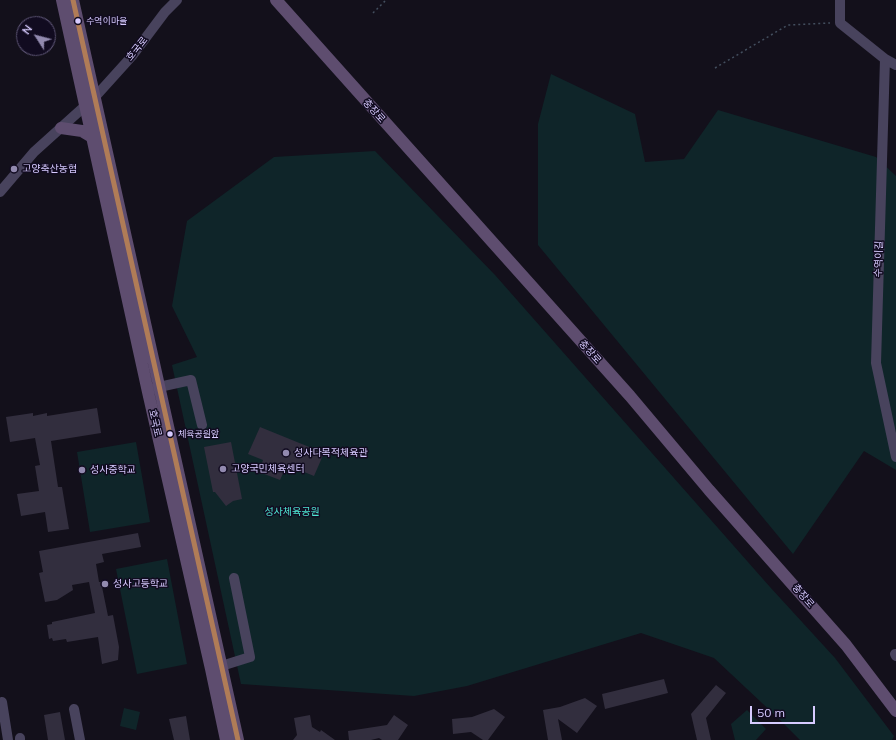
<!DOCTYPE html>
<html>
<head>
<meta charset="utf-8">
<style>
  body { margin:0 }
  #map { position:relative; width:896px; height:740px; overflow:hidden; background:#13101b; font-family:Mulish,sans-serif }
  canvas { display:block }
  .north { position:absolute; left:16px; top:16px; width:40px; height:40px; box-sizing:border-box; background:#110b20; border:1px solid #605879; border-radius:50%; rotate:306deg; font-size:11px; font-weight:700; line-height:16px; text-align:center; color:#d7cbff }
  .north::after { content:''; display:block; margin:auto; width:14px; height:18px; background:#928aaf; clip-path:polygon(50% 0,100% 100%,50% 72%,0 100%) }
  .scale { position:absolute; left:750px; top:706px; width:65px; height:18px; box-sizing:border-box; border:2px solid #d7cbff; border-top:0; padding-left:5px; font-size:12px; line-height:14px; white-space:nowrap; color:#d7cbff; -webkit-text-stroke:3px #110b20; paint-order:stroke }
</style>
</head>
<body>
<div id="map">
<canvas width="896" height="740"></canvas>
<div class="north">N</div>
<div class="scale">50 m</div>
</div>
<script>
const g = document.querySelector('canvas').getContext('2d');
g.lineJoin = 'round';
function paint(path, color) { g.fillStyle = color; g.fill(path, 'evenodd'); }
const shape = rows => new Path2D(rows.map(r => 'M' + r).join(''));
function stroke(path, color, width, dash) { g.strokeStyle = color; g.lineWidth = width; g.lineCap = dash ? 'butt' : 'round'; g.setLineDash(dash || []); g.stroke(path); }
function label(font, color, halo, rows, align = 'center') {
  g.font = font + ' Mulish,"Noto Sans KR",sans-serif'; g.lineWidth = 3; g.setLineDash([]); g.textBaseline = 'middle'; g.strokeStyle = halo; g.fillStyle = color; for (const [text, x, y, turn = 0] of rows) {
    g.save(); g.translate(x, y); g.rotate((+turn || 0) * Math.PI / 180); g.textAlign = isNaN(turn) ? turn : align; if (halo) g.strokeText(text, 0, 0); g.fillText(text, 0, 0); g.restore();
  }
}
paint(shape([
  [551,74,635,114,645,162,684,159,718,110,876,157,896,176,896,470,864,451,793,554,538,245,538,124],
  [375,151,495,275,770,587,835,658,894,736,892,740,800,740,778,718,714,658,641,633,467,686,414,696,241,684,172,365,197,357,172,306,187,221,274,157],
  [136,442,150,522,90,532,77,452],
  [167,559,187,664,137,674,116,569],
  [124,708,140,712,136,730,120,726],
  [747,710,766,729,756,740,735,740,731,724]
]), '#0f2529');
paint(shape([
  [97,408,101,433,51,441,58,487,62,487,69,529,48,532,45,512,21,516,17,494,39,491,35,466,40,465,35,438,10,442,6,417,33,413,33,416,47,413,47,416],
  [260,427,324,453,314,476,287,465,280,480,259,472,263,460,248,454],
  [231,442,242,499,233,501,226,506,215,492,213,492,204,447],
  [138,533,141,547,102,554,104,562,96,564,99,582,101,582,108,616,113,615,119,647,118,660,102,664,98,637,67,642,66,639,53,641,52,638,49,639,47,625,52,624,52,622,95,613,89,582,72,585,73,590,57,600,45,602,39,573,43,572,39,551],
  [664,679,668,693,605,709,602,694],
  [716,685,726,693,706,718,711,740,697,740,691,714],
  [585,698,597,706,577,733,558,719,562,740,548,740,543,710,560,707],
  [494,709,505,717,488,740,483,740,471,732,453,734,452,719,472,717],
  [60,712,65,740,48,740,44,715],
  [310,715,312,727,320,732,321,730,335,740,293,740,297,735,294,718],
  [394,715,408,725,398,740,382,740,379,738,371,740,349,740,348,731,387,725],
  [186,716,190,740,174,740,169,719]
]), '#322e3e');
stroke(shape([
  [373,13,386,0],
  [715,68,788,25,830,23]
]), '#434e5e', 1.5, [2, 3]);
stroke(shape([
  [840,0,840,23,885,59,896,65],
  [885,59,876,363,896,457],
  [0,192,34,152,95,97,132,56,165,12,177,0],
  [153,389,159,387,191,380,202,425],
  [895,654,896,656],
  [215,668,250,657,234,578],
  [2,702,8,740],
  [74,709,80,740],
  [20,738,20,740]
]), '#48435d', 10);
stroke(shape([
  [62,0,148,392,211,669,226,740],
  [73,0,238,740],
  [276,0,630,396,709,490,846,645,896,711],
  [61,128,82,131,92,137]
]), '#5e4d6f', 12);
stroke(shape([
  [73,0,238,740]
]), '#b07c57', 5);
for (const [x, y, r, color] of [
  [78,21,3.5,"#d7cbff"],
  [14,169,4,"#928aaf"],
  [170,434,3.5,"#d7cbff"],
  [286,453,4,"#928aaf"],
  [223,469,4,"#928aaf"],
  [82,470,4,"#928aaf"],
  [105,584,4,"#928aaf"]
]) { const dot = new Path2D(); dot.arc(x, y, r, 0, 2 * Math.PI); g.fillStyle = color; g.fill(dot); stroke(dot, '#110b20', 1.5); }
label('9px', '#d7cbff', '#110b20', [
  ["수역이마을",86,21],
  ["체육공원앞",178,434]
], 'left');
label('10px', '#d7cbff', '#110b20', [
  ["호국로",137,49,-51],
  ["충장로",374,111,48],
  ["수역이길",879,259,-88],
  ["충장로",590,352,48],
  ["호국로",155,423,77],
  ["충장로",803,596,49]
]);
label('10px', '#d7cbff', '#110b20', [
  ["고양축산농협",22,169],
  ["성사다목적체육관",294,453],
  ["고양국민체육센터",231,469],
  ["성사중학교",90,470],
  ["성사고등학교",113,584]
], 'left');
label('10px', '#4ee7d3', '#110b20', [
  ["성사체육공원",292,512]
]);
</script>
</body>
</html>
